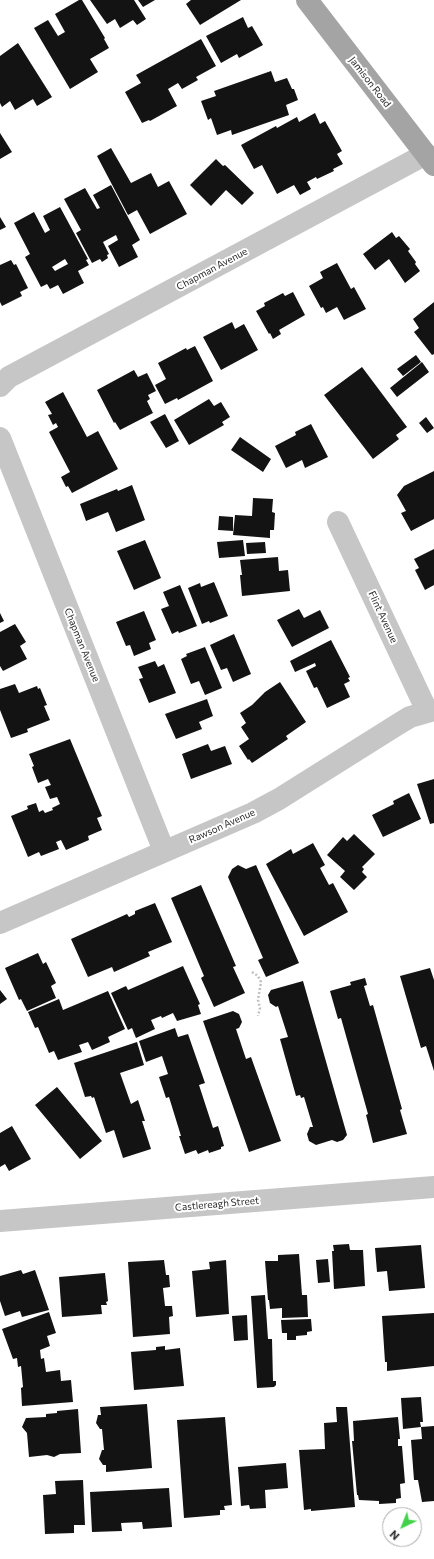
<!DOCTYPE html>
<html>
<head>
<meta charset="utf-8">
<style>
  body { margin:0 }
  #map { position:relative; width:434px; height:1559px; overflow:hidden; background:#fff; font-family:Commissioner,sans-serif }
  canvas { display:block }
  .north { position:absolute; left:382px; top:1507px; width:40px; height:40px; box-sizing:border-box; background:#fff; border:1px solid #ababab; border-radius:50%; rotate:223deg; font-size:11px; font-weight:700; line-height:16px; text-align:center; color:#2c2c2c }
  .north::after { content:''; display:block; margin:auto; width:14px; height:18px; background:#41d14b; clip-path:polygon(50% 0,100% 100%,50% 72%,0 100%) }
</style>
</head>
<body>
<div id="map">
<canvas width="434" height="1559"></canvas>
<div class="north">N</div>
</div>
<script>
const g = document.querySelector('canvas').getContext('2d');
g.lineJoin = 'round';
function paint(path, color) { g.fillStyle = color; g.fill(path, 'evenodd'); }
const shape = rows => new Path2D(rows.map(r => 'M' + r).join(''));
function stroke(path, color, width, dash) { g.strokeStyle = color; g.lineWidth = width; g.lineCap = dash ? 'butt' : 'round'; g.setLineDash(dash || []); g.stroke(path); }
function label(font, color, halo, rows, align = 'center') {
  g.font = font + ' Commissioner,sans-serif'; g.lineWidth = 4; g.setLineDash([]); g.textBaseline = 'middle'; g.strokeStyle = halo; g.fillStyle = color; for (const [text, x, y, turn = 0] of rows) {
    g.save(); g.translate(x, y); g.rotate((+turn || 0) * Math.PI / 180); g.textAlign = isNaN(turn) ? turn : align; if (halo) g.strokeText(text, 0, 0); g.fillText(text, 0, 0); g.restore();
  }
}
paint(shape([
  [79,0,82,0,105,38,104,39,109,48,90,59,98,72,70,89,34,28,48,20,58,36,65,32,55,14],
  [90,0,134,0,146,19,137,25,133,20,120,28,115,19,107,24],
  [138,0,155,0,143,7],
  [191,0,241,0,200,25,186,4],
  [243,17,248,28,252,26,263,45,239,58,237,54,221,63,206,36],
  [201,39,216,66,196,77,198,80,182,89,178,83,168,89,177,106,150,121,149,120,142,123,125,92,141,83,136,75],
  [18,43,52,97,37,106,33,99,15,110,10,101,2,107,0,103,0,56],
  [271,71,275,82,287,78,292,89,294,89,298,100,286,105,289,115,232,135,231,130,217,135,211,118,208,120,201,101,216,96,214,91],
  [315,113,320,124,325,121,342,151,337,154,343,164,333,169,334,171,317,179,316,177,307,182,311,189,300,195,294,185,277,194,262,165,254,169,241,145,276,126,277,128,297,117,299,122],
  [0,133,12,152,0,159],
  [111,148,131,183,151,173,158,187,169,181,187,214,150,234,137,210,128,215,97,156],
  [216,159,223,166,225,165,254,193,242,205,226,190,211,206,190,185],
  [111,185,140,240,132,245,138,257,119,267,108,246,118,240,116,235,103,242,109,254,107,255,108,258,102,262,100,259,92,263,76,233,81,230,64,199,85,188,97,209,100,208,93,195],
  [60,207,88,259,86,260,89,265,78,271,84,283,63,294,58,285,50,289,47,284,41,287,25,257,30,254,14,223,34,212,45,233,50,230,43,216],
  [65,259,68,264,55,271,52,267],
  [0,217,6,227,0,230],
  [392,232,396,238,399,236,410,249,408,251,416,262,415,264,420,271,405,283,389,259,375,270,363,254],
  [11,260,14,265,16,264,28,288,20,292,22,296,2,306,0,302,0,265],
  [337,263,351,289,354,287,366,309,344,320,337,307,326,313,323,307,321,308,309,286,323,278,320,272],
  [293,292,305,315,279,330,281,334,273,339,270,333,269,334,256,311,265,306,264,303,283,293,285,296],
  [434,302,434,354,432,355,414,332,419,328,413,319],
  [232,322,235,329,244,324,258,350,221,370,203,337],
  [195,346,213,381,178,400,177,398,165,404,155,385,166,379,158,363,186,348,187,350],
  [416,355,421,362,403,376,397,369],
  [422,362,429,372,397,397,390,388],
  [362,367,407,427,396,435,399,439,373,459,324,395],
  [134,370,138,377,147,373,156,391,148,395,150,399,147,401,153,413,120,430,115,422,114,423,97,390],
  [63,392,87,437,98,431,118,469,72,493,68,486,66,487,61,477,70,472,49,432,58,427,56,423,53,425,48,415,52,414,45,402],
  [209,399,214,406,221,402,230,417,222,422,224,425,189,445,174,420],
  [165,414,179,441,166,448,150,422],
  [426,417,434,428,427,433,419,423],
  [311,424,328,457,305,468,302,460,286,468,275,446,296,435,295,432],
  [240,437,271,459,263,472,231,450],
  [434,471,434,519,411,531,401,513,406,511,397,495,404,486],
  [132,485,145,520,116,532,108,512,86,521,80,504,117,489,118,491],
  [253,498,273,499,272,512,275,513,274,530,270,530,270,538,233,535,235,515,252,516],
  [219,516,233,517,233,531,218,530],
  [145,540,161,578,134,590,117,551],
  [243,540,245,556,219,558,217,542],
  [265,542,266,553,247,554,246,543],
  [434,549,434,585,425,590,415,570,419,568,414,559],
  [278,557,279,571,288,570,290,591,242,596,240,575,242,575,240,560],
  [214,582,228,616,210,623,209,621,202,624,188,588,200,583,201,587],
  [180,585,197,626,179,633,178,631,172,634,161,609,169,606,163,592],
  [299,609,304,618,320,610,329,628,292,647,277,620],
  [144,611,156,640,149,643,151,649,134,656,130,645,126,646,116,622],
  [0,613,4,621,0,623],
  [15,624,26,642,20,646,27,659,3,671,0,666,0,632],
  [234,634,251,674,233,682,227,668,221,670,210,645],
  [331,640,350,677,348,678,350,681,344,684,350,697,327,708,317,687,314,688,306,671,316,666,315,663,295,672,290,661],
  [205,647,222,688,205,695,199,681,191,684,181,659,187,656,186,654],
  [155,661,158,667,164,664,176,693,149,703,139,679,143,678,138,667],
  [280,682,306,722,286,736,288,739,252,763,249,759,248,760,239,746,249,739,241,727,246,723,240,713,252,705,265,692],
  [15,684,19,693,37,686,38,689,40,688,47,705,44,706,50,720,27,729,28,732,11,738,0,710,0,689],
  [207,699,213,716,199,722,202,729,176,739,165,714],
  [70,739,102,816,97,818,102,830,88,836,89,840,66,850,61,840,56,842,59,849,41,856,39,852,28,857,11,816,28,809,27,806,36,803,39,812,43,810,45,813,53,810,52,808,60,804,57,797,50,799,45,787,51,785,48,779,38,783,32,767,34,766,29,754],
  [208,744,211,751,225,746,232,764,191,779,182,754],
  [434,779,434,823,430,824,417,784],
  [409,793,421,819,383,837,372,815,394,804,393,801],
  [354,834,375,854,362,867,364,869,362,872,367,877,354,890,340,877,345,871,327,855,343,837,347,841],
  [313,843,325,865,320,868,329,885,333,883,348,912,304,936,266,864,291,849,293,854],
  [238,865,246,869,256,865,299,963,266,977,258,960,263,958,228,877,232,869],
  [201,885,236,966,233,967,245,993,214,1007,201,978,204,976,171,898],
  [155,903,172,942,148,952,150,956,114,972,112,967,88,977,71,939,127,914,129,917,135,914,135,911],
  [38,953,43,964,46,962,56,983,51,986,56,998,27,1011,21,999,19,1000,5,968],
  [183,966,200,1004,198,1005,201,1014,177,1021,173,1013,162,1018,161,1016,151,1020,155,1029,136,1038,132,1028,128,1030,111,993,126,986,128,990],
  [430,968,434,980,434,1071,426,1046,421,1048,400,976],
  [365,978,367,985,364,986,370,1006,373,1005,402,1109,400,1110,407,1134,373,1143,366,1115,368,1114,341,1018,338,1019,330,991,351,985,350,982],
  [303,981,347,1135,343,1140,337,1142,332,1140,316,1145,309,1141,307,1134,310,1127,313,1127,304,1097,301,1098,300,1095,296,1096,280,1039,288,1037,278,1006,276,1007,270,1003,268,995,271,990],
  [0,990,7,999,0,1004],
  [108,991,125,1029,108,1037,110,1042,92,1050,88,1042,79,1045,82,1052,58,1060,54,1051,49,1053,38,1027,35,1028,28,1012,59,999,63,1010],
  [233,1011,239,1014,242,1022,239,1028,236,1029,246,1059,251,1057,281,1141,249,1152,203,1021],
  [175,1028,178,1037,188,1034,205,1083,199,1085,213,1128,218,1126,224,1146,221,1147,221,1149,209,1153,208,1150,198,1154,196,1150,185,1154,179,1136,181,1136,169,1097,166,1098,159,1077,168,1074,162,1056,146,1062,139,1041],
  [137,1042,144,1065,120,1073,131,1104,138,1100,145,1121,142,1121,151,1149,123,1158,114,1130,106,1133,94,1097,92,1098,91,1096,85,1097,74,1063],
  [57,1087,102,1141,80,1159,35,1105],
  [12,1126,31,1159,9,1171,5,1164,0,1167,0,1133],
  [349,1244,350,1250,363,1250,365,1286,334,1289,332,1251,334,1251,333,1245],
  [421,1245,425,1288,389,1291,387,1271,377,1272,375,1248],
  [299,1254,302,1295,307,1295,308,1317,282,1318,282,1308,270,1309,269,1300,268,1300,265,1261,278,1261,278,1255],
  [328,1259,330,1282,318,1283,316,1260],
  [164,1260,166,1275,169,1275,170,1287,163,1288,165,1306,172,1306,173,1316,169,1317,170,1334,133,1337,128,1262],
  [226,1260,229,1314,196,1317,192,1271,210,1269,209,1262],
  [21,1270,23,1274,35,1270,49,1310,22,1317,20,1311,5,1316,0,1301,0,1276],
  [105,1273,108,1301,106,1302,107,1305,101,1305,102,1314,62,1317,59,1277],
  [265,1295,268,1339,272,1339,273,1381,276,1381,276,1385,274,1387,257,1388,251,1296],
  [49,1312,56,1333,47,1336,50,1346,40,1350,41,1359,44,1358,46,1372,60,1370,61,1381,71,1380,73,1402,22,1406,21,1388,23,1387,21,1366,18,1367,17,1358,13,1359,2,1329],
  [434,1313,434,1366,387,1371,387,1362,385,1362,382,1316],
  [247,1315,248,1340,234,1341,232,1316],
  [311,1319,312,1331,307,1332,307,1335,296,1336,296,1340,287,1340,287,1333,282,1333,281,1320],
  [165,1346,165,1350,180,1348,184,1386,134,1390,131,1352,156,1350,156,1347],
  [421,1397,423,1422,420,1422,421,1427,403,1429,401,1398],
  [147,1404,152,1468,106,1472,106,1465,103,1465,99,1459,102,1450,104,1450,102,1429,100,1429,96,1423,98,1415,101,1415,100,1407],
  [336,1407,347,1407,355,1507,311,1511,311,1509,304,1510,299,1450,325,1449,324,1423,337,1422],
  [78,1409,81,1453,60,1454,54,1457,47,1455,29,1457,27,1433,22,1427,26,1418,46,1417,46,1414,57,1413,57,1411],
  [225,1417,232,1505,224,1506,225,1510,220,1510,220,1515,184,1518,177,1420],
  [398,1417,400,1439,398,1439,398,1446,402,1446,405,1483,400,1484,401,1498,396,1499,396,1503,379,1504,379,1501,359,1500,358,1495,357,1495,352,1441,354,1441,353,1421],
  [434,1426,434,1501,422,1502,418,1480,414,1480,411,1440,422,1439,421,1427],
  [286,1463,288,1488,265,1490,266,1508,250,1509,249,1505,241,1506,238,1467],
  [83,1480,85,1525,74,1525,74,1533,45,1534,43,1495,56,1494,55,1481],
  [169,1488,172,1527,143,1529,142,1522,121,1523,122,1531,92,1532,90,1492]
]), '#131313');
stroke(shape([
  [252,972,258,976,261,982,258,1000,260,1008,258,1016]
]), '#c0c0c0', 2.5, [2, 2]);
stroke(shape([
  [0,386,9,377,426,154],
  [0,438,164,851],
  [338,522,427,711],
  [0,923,253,813,279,799,400,723,410,717,434,710],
  [0,1221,434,1187]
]), '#c6c6c6', 22);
stroke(shape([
  [307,0,434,165]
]), '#a4a4a4', 22);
label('10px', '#2c2c2c', '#fff', [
  ["Jamison Road",370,82,52],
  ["Chapman Avenue",212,269,-28],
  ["Flint Avenue",383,617,65],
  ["Chapman Avenue",82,645,68],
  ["Rawson Avenue",222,826,-24],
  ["Castlereagh Street",217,1204,-5]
]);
</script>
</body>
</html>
